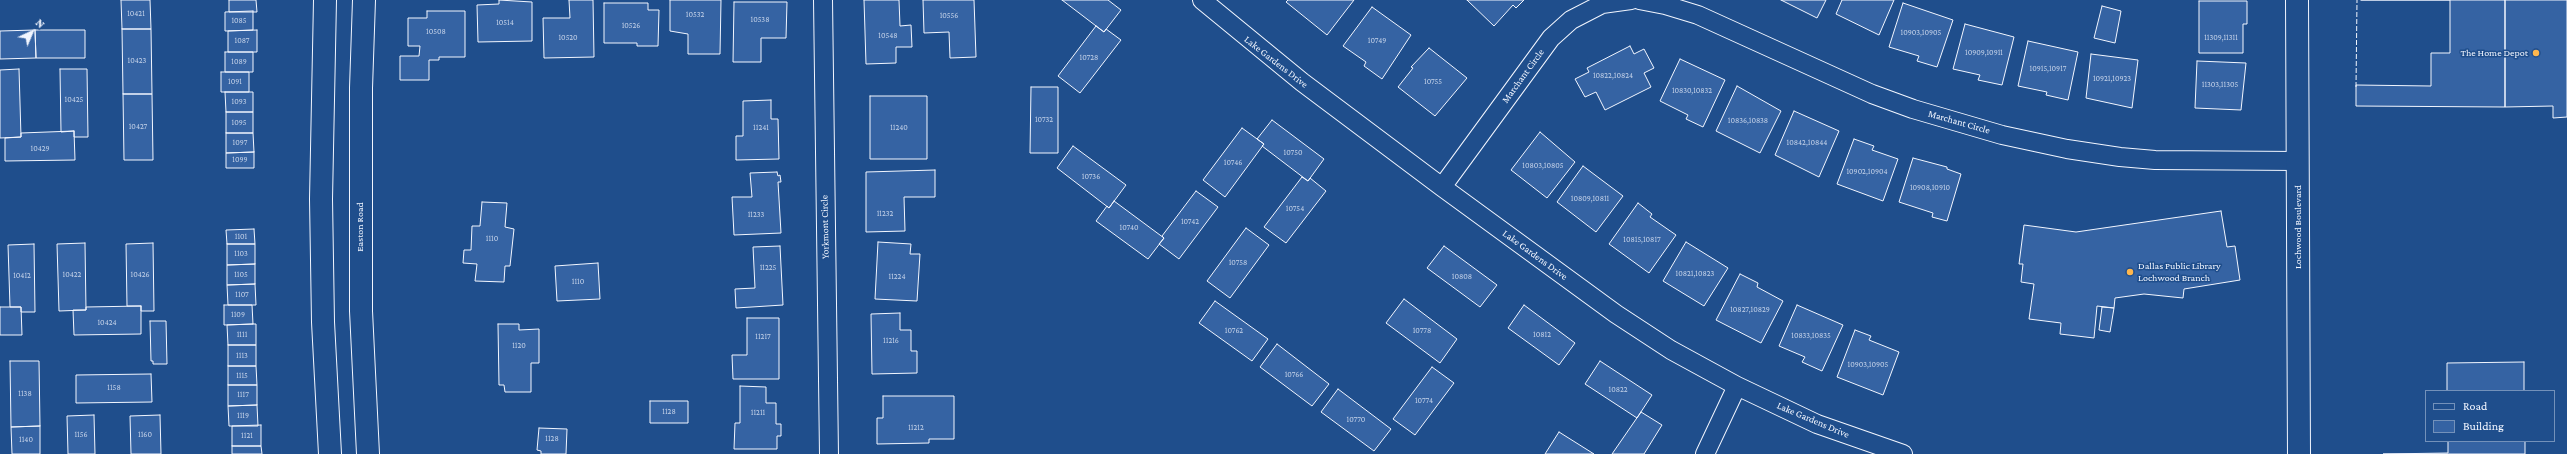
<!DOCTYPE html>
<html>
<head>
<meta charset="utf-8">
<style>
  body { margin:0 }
  #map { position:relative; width:2567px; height:454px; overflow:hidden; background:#1f4e8c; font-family:"Crimson Pro",serif }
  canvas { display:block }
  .legend { position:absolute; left:2425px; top:390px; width:130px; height:52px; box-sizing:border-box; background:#1f4e8c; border:1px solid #7391ba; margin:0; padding:5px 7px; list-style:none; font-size:12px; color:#f2f6ff }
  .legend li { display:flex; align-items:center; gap:8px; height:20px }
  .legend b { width:20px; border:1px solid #7391ba }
  .north { position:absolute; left:12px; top:12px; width:40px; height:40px; -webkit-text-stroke:3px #1f4e8c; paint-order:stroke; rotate:44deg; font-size:11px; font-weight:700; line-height:16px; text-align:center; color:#f2f6ff }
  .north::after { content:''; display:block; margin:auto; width:14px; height:18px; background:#f2f6ff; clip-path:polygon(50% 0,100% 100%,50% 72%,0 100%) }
</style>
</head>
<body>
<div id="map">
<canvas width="2567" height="454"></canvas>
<ul class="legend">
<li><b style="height:5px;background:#1f4e8c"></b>Road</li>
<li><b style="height:11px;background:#3563a3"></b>Building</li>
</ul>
<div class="north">N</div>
</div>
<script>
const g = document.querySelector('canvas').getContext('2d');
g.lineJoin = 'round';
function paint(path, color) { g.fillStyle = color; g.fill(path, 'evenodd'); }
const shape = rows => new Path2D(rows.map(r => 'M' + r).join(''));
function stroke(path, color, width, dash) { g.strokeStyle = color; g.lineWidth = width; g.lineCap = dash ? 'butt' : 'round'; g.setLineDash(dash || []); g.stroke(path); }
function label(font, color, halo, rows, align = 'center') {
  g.font = font + ' "Crimson Pro",serif'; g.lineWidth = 3; g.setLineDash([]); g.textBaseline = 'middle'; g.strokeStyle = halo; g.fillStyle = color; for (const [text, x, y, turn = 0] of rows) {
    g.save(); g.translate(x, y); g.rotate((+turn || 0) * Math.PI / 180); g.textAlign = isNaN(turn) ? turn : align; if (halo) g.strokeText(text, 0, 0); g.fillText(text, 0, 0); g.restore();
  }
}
const building = shape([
  [121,0,150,0,151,29,122,29,121,0],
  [229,0,256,0,257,12,229,12,229,0],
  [499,0,532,2,532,41,478,42,477,5,499,4,499,0],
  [569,0,593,0,594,57,544,58,543,18,570,18,569,0],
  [670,0,721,0,720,54,688,54,688,34,670,31,670,0],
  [864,0,899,0,900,26,911,25,912,47,896,47,896,63,866,64,864,0],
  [923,0,974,0,976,57,950,58,949,32,924,33,923,0],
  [1062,0,1108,0,1121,10,1104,32,1062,0],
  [1288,0,1354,0,1327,35,1286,2,1288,0],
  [1467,0,1524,0,1516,8,1513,5,1494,26,1467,0],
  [1781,0,1826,0,1817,18,1781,0],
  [1842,0,1894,0,1879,35,1836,14,1842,0],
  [2361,0,2505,0,2505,107,2356,106,2356,85,2431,86,2431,53,2450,53,2450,0,2361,0],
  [2505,0,2567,0,2567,117,2553,118,2553,106,2505,107,2505,0],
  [2199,1,2247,1,2247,24,2243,24,2243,53,2199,53,2199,1],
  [734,2,787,2,786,38,761,38,761,62,733,62,734,2],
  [604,3,648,3,648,10,659,10,658,46,637,46,637,43,604,43,604,3],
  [1903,3,1953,20,1937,67,1917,61,1919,56,1889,47,1903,3],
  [2102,6,2121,11,2115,43,2094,38,2102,6],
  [1372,7,1411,35,1382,79,1364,66,1366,62,1343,46,1372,7],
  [253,11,253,30,225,31,225,12,253,11],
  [427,11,465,11,465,57,439,57,439,60,429,60,429,80,400,80,400,56,419,56,420,46,408,46,408,18,427,18,427,11],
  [1965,24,2014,37,2002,85,1978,80,1980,75,1953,69,1965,24],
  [1096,26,1104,32,1106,29,1121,40,1080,93,1058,76,1096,26],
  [122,29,151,29,152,94,123,94,122,29],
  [35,30,36,58,0,59,0,31,35,30],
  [35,30,85,30,85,58,36,58,35,30],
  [257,30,257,52,228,52,228,31,257,30],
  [2028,41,2078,52,2068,100,2046,95,2047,92,2018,86,2028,41],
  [1630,46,1634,54,1644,49,1654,68,1644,73,1651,87,1605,110,1596,92,1585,97,1575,79,1589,72,1587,68,1630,46],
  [1429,48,1467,78,1435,116,1398,87,1413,68,1411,67,1429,48],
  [225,52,253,52,253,72,225,72,225,52],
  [2091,54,2138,60,2132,108,2086,98,2091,54],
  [1680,59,1725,80,1703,127,1686,119,1688,115,1660,101,1680,59],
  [2197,61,2246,63,2241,110,2195,108,2197,61],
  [19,69,21,137,0,138,0,70,19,69],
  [60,69,87,69,88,137,74,137,74,131,61,132,60,69],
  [221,72,249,72,249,92,221,92,221,72],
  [1737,86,1781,111,1760,153,1716,131,1737,86],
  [1031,87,1058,87,1058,153,1030,153,1031,87],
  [225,92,253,92,253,112,226,112,225,92],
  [123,94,152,94,153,160,124,160,123,94],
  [870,96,927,96,927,159,870,159,870,96],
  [771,100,771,119,778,119,779,159,736,160,736,136,743,136,743,101,771,100],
  [1794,111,1839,131,1819,177,1775,155,1794,111],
  [226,112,253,112,253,133,226,133,226,112],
  [1272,120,1324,159,1308,181,1262,146,1264,144,1257,139,1272,120],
  [1242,128,1264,144,1225,197,1203,180,1242,128],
  [74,131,75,160,5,161,5,138,21,137,21,133,74,131],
  [1540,132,1575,162,1547,198,1511,170,1540,132],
  [226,133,253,133,254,152,226,153,226,133],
  [1854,139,1874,146,1872,150,1898,159,1883,201,1837,184,1854,139],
  [1073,146,1126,185,1109,208,1057,168,1073,146],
  [254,152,254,168,226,168,226,153,254,152],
  [1913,158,1947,167,1947,169,1961,174,1947,221,1932,217,1933,213,1899,202,1913,158],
  [1583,166,1623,196,1596,232,1557,202,1583,166],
  [935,170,935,197,904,197,905,231,866,232,866,172,935,170],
  [777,172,778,176,780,175,781,182,778,182,781,233,734,235,732,197,752,197,750,173,777,172],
  [1302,177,1308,181,1310,178,1326,191,1286,243,1264,227,1302,177],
  [1196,191,1218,207,1179,259,1159,244,1164,238,1162,236,1196,191],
  [1114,201,1164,238,1148,259,1096,221,1107,206,1109,208,1114,201],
  [482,202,507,203,505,227,514,229,510,266,505,266,504,282,475,281,477,264,463,263,464,250,471,250,472,226,480,226,482,202],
  [1638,203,1652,214,1650,217,1676,235,1649,273,1609,244,1638,203],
  [2221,211,2227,247,2235,246,2240,280,2184,289,2183,298,2144,294,2115,298,2114,308,2097,306,2094,338,2060,334,2061,323,2029,319,2034,284,2021,282,2023,264,2019,264,2024,225,2076,232,2221,211],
  [1246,228,1269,245,1230,298,1207,281,1246,228],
  [254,229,255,244,227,244,226,230,254,229],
  [878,242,911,244,910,254,920,254,917,301,875,299,878,242],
  [1686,242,1728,268,1704,306,1663,281,1686,242],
  [85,243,86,310,59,311,57,244,85,243],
  [153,243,154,311,141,311,141,306,127,306,126,244,153,243],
  [34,244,35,312,21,312,21,307,10,307,8,245,34,244],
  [227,244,255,244,255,264,227,265,227,244],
  [780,246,783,305,736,308,735,289,755,288,753,247,780,246],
  [1444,246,1497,285,1480,307,1427,268,1444,246],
  [598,263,600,299,557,301,555,266,598,263],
  [255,264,255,284,227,285,227,265,255,264],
  [1740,274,1758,283,1757,287,1783,301,1761,343,1716,320,1740,274],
  [255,284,256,305,228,305,227,285,255,284],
  [1404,299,1457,339,1440,363,1386,323,1404,299],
  [1215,301,1268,339,1252,361,1199,323,1215,301],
  [224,305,252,305,253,324,224,325,224,305],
  [1524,305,1575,343,1559,365,1508,328,1524,305],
  [1797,305,1843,325,1822,371,1802,362,1805,357,1779,346,1797,305],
  [141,306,141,334,74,335,73,310,86,310,86,307,141,306],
  [0,307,21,307,22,335,0,335,0,307],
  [2102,307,2114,308,2110,332,2099,330,2102,307],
  [900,313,900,330,911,330,911,351,917,351,917,373,872,374,871,314,900,313],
  [747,318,779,318,779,379,733,379,732,355,747,355,747,318],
  [150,321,166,321,167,364,153,364,153,361,151,361,150,321],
  [253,324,256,324,256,345,228,345,227,325,253,324],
  [498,324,519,324,519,330,539,329,539,363,531,363,531,392,505,392,504,385,499,385,498,324],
  [1855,330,1871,336,1869,340,1899,352,1883,395,1837,377,1855,330],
  [1277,344,1329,384,1312,406,1260,367,1277,344],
  [228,345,256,345,256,366,228,366,228,345],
  [10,361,39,361,40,426,11,427,10,361],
  [1600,361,1652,395,1637,418,1585,384,1600,361],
  [2524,362,2524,391,2447,391,2447,363,2524,362],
  [228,366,256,366,257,385,228,385,228,366],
  [1432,367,1454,383,1415,435,1393,419,1432,367],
  [151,374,152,402,76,403,76,375,151,374],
  [228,385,257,385,257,405,228,406,228,385],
  [740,386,766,387,766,403,776,403,776,424,781,424,781,436,777,436,777,449,734,449,735,423,740,423,740,386],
  [1338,389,1391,429,1374,451,1321,412,1338,389],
  [883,396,954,396,954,439,929,439,929,443,877,444,877,418,883,418,883,396],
  [650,401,688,401,688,423,650,423,650,401],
  [257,405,258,426,229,426,228,406,257,405],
  [1641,412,1662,425,1644,454,1612,454,1641,412],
  [94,415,95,454,68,454,67,416,94,415],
  [160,415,161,454,131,454,130,416,160,415],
  [261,425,261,446,232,446,232,426,261,425],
  [40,426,40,454,12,454,11,427,40,426],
  [539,428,567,429,566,454,541,454,541,451,537,450,539,428],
  [1559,432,1594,454,1545,454,1559,432],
  [2448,441,2525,441,2525,454,2383,454,2448,453,2448,441],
  [232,446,261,446,262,454,232,454,232,446]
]);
paint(building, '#3563a3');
stroke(building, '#f2f6ff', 1);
const minor = shape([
  [823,0,829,454],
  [1202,0,1302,82,1442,187,1616,314,1671,350,1737,386,1817,424,1903,454],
  [1639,0,1665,5,1698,15,1872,94,1913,109,2002,135,2067,149,2120,157,2155,160,2297,161],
  [1442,187,1551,38,1571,20,1602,4,1631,0],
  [1705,454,1737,386]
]);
const tertiary = shape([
  [2297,0,2299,454]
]);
const secondary = shape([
  [325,0,321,199,323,322,330,454],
  [364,0,361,88,361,311,368,454]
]);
stroke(minor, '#f2f6ff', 20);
stroke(tertiary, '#f2f6ff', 24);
stroke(secondary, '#f2f6ff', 24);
stroke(minor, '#1f4e8c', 18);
stroke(tertiary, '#1f4e8c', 22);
stroke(secondary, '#1f4e8c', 22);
stroke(shape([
  [2356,87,2357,0]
]), '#f2f6ff', 1, [5, 2]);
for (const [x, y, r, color] of [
  [2536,53,4,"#ffb74d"],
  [2130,272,4,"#ffb74d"]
]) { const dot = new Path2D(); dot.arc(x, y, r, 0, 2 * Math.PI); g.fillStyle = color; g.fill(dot); stroke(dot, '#1f4e8c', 1.5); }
label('8px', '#c3d1e8', null, [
  ["10421",136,14],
  ["10532",695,15],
  ["10556",949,16],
  ["10538",760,20],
  ["1085",239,21],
  ["10514",505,23],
  ["10526",631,26],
  ["10508",436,32],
  ["10903,10905",1921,33],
  ["10548",888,36],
  ["10520",568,38],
  ["11309,11311",2221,38],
  ["1087",242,41],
  ["10749",1377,41],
  ["10909,10911",1984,53],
  ["10728",1089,58],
  ["10423",137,61],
  ["1089",239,62],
  ["10915,10917",2048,69],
  ["10822,10824",1613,76],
  ["10921,10923",2112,79],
  ["1091",235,82],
  ["10755",1433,82],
  ["11303,11305",2220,85],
  ["10830,10832",1692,91],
  ["10425",74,100],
  ["1093",239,102],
  ["10732",1044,120],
  ["10836,10838",1748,121],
  ["1095",239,123],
  ["10427",138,127],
  ["11241",761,128],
  ["11240",899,128],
  ["1097",240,143],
  ["10842,10844",1807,143],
  ["10429",40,149],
  ["10750",1293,153],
  ["1099",240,160],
  ["10746",1233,163],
  ["10803,10805",1543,166],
  ["10902,10904",1867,172],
  ["10736",1091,177],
  ["10908,10910",1930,188],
  ["10809,10811",1590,199],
  ["10754",1295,209],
  ["11232",885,214],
  ["11233",756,215],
  ["10742",1190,222],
  ["10740",1129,228],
  ["1101",241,237],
  ["1110",492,239],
  ["10815,10817",1642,240],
  ["1103",241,254],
  ["10758",1238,263],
  ["11225",768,268],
  ["10821,10823",1695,274],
  ["10422",72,275],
  ["10426",140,275],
  ["1105",241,275],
  ["10412",22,276],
  ["11224",897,277],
  ["10808",1462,277],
  ["1110",578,282],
  ["1107",242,295],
  ["10827,10829",1750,310],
  ["1109",238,315],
  ["10424",107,323],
  ["10762",1234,331],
  ["10778",1422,331],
  ["1111",242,335],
  ["10812",1542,335],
  ["10833,10835",1811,336],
  ["11217",763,337],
  ["11216",891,341],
  ["1120",519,346],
  ["1113",242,356],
  ["10903,10905",1868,365],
  ["10766",1294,375],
  ["1115",242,376],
  ["1158",114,388],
  ["10822",1618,390],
  ["1138",25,394],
  ["1117",243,395],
  ["10774",1424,401],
  ["1128",669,412],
  ["11211",758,413],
  ["1119",243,416],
  ["10770",1356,420],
  ["11212",916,428],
  ["1156",81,435],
  ["1160",145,435],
  ["1121",247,436],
  ["1128",552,439],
  ["1140",26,440]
]);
label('10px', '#f2f6ff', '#1f4e8c', [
  ["The Home Depot",2528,53],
  ["Dallas Public Library",2138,266,"left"],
  ["Lochwood Branch",2138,278,"left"]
], 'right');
label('10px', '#f2f6ff', '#1f4e8c', [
  ["Lake Gardens Drive",1276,62,38],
  ["Marchant Circle",1523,76,-54],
  ["Marchant Circle",1959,122,16],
  ["Easton Road",360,227,-90],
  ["Yorkmont Circle",825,227,-91],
  ["Lochwood Boulevard",2298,227,-90],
  ["Lake Gardens Drive",1535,255,36],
  ["Lake Gardens Drive",1813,420,23]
]);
</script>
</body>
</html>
